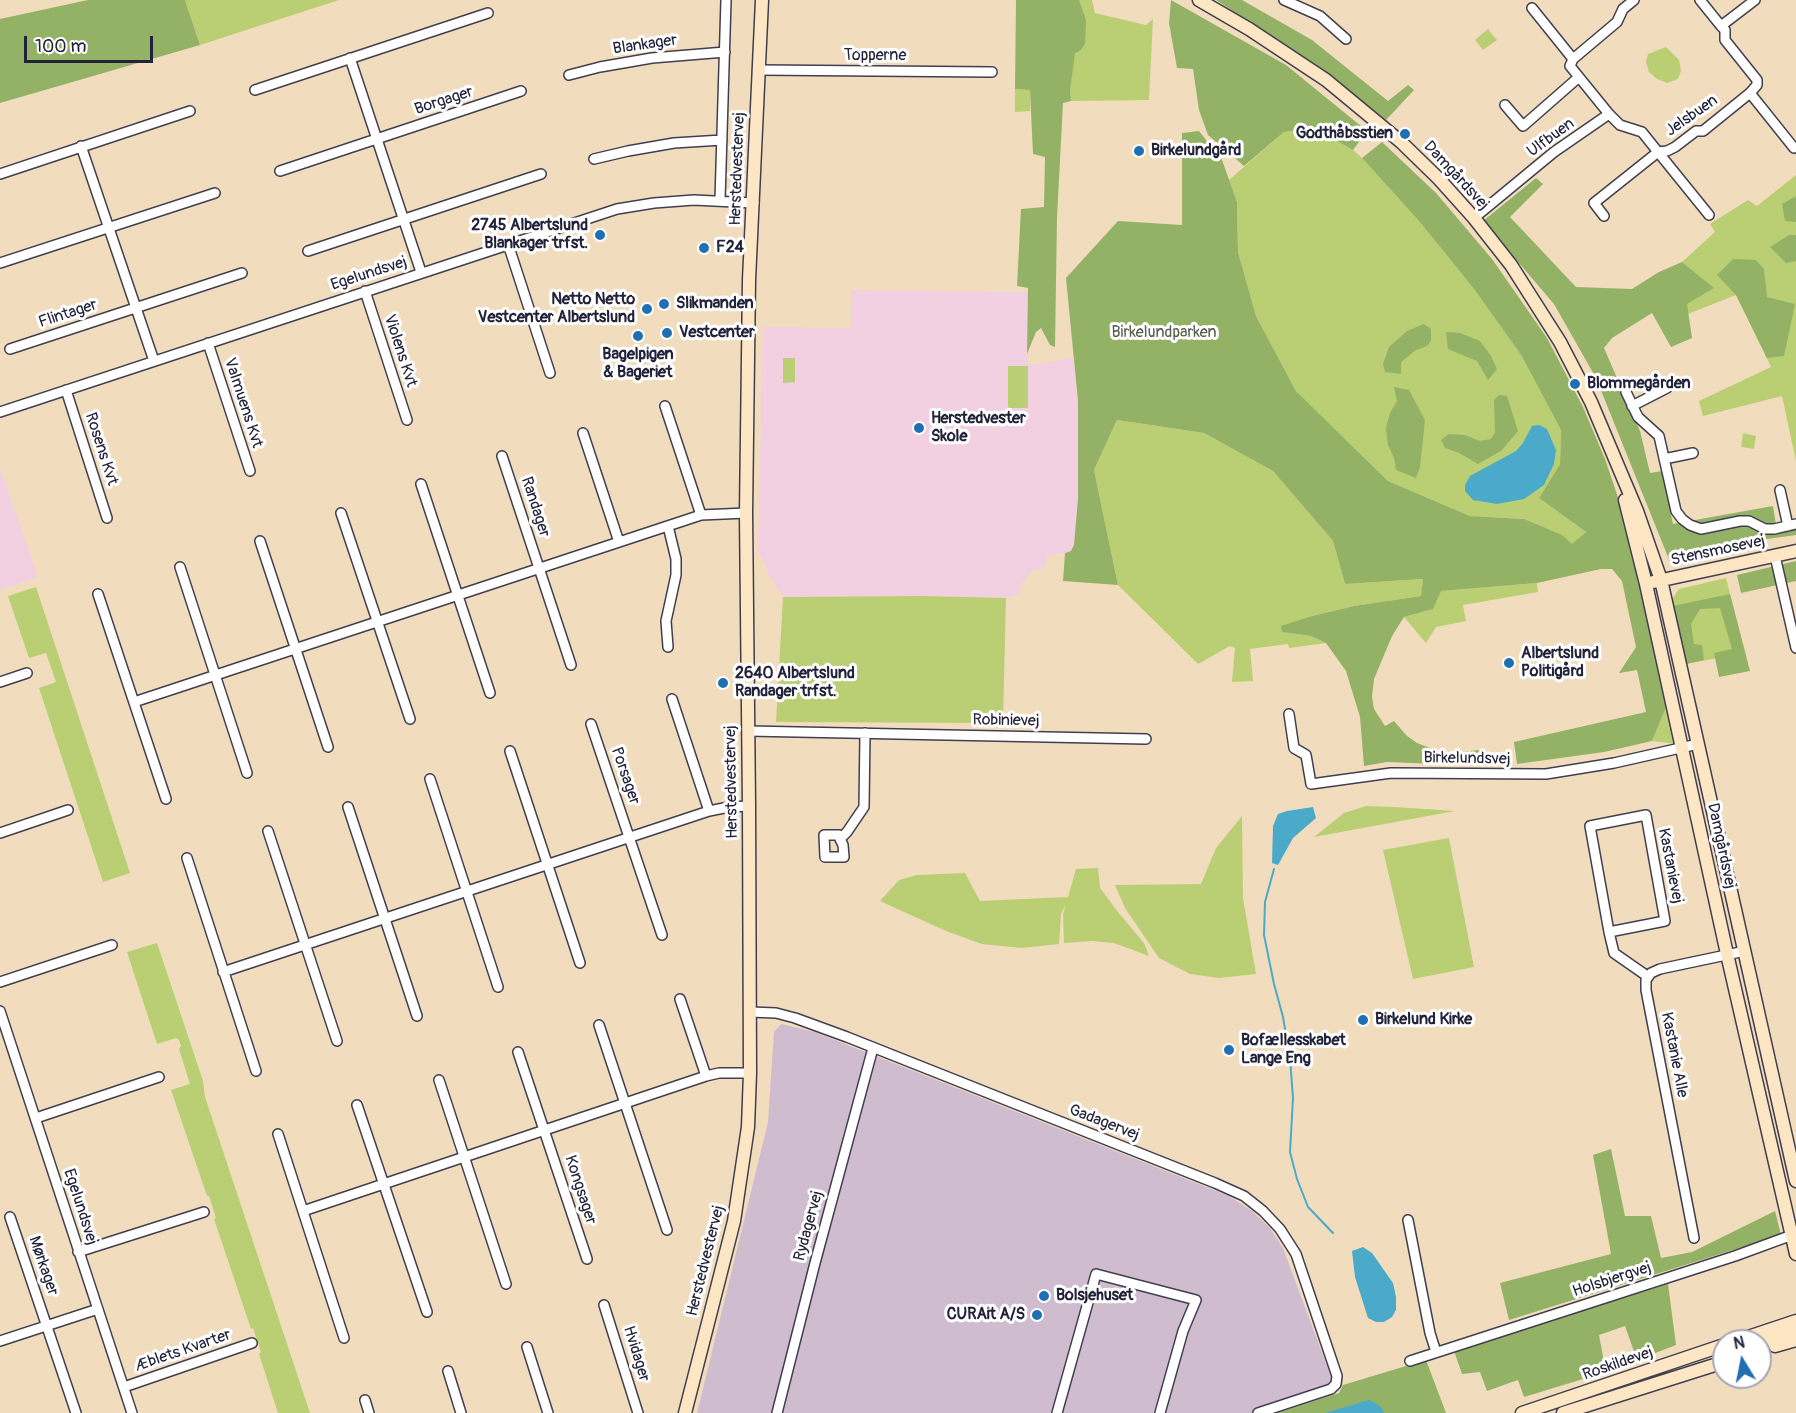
<!DOCTYPE html>
<html>
<head>
<meta charset="utf-8">
<style>
  body { margin:0 }
  #map { position:relative; width:1796px; height:1413px; overflow:hidden; background:#f1ddbe; font-family:Pangolin,sans-serif }
  canvas { display:block }
  .north { position:absolute; left:1712px; top:1329px; width:60px; height:60px; box-sizing:border-box; background:#fff; border:2px solid #a7a7b1; border-radius:50%; rotate:350deg; font-size:16px; font-weight:700; line-height:24px; text-align:center; color:#22223b }
  .north::after { content:''; display:block; margin:auto; width:21px; height:27px; background:#1f6fb2; clip-path:polygon(50% 0,100% 100%,50% 72%,0 100%) }
  .scale { position:absolute; left:24px; top:36px; width:129px; height:27px; box-sizing:border-box; border:3px solid #22223b; border-top:0; padding-left:8px; font-size:18px; line-height:21px; white-space:nowrap; color:#22223b; -webkit-text-stroke:4px #fff; paint-order:stroke }
</style>
</head>
<body>
<div id="map">
<canvas width="1796" height="1413"></canvas>
<div class="north">N</div>
<div class="scale">100 m</div>
</div>
<script>
const g = document.querySelector('canvas').getContext('2d');
g.lineJoin = 'round';
function paint(path, color) { g.fillStyle = color; g.fill(path, 'evenodd'); }
const shape = rows => new Path2D(rows.map(r => 'M' + r).join(''));
function stroke(path, color, width, dash) { g.strokeStyle = color; g.lineWidth = width; g.lineCap = dash ? 'butt' : 'round'; g.setLineDash(dash || []); g.stroke(path); }
function label(font, color, halo, rows, align = 'center') {
  g.font = font + ' Pangolin,sans-serif'; g.lineWidth = 6; g.setLineDash([]); g.textBaseline = 'middle'; g.strokeStyle = halo; g.fillStyle = color; for (const [text, x, y, turn = 0] of rows) {
    g.save(); g.translate(x, y); g.rotate((+turn || 0) * Math.PI / 180); g.textAlign = isNaN(turn) ? turn : align; if (halo) g.strokeText(text, 0, 0); g.fillText(text, 0, 0); g.restore();
  }
}
paint(shape([
  [851,290,1028,292,1028,364,1039,364,1073,357,1078,401,1078,499,1074,545,1071,551,1065,553,1047,556,1046,566,1032,571,1023,581,1019,594,1006,598,924,596,783,597,768,573,765,563,758,553,763,327,851,328],
  [0,469,38,577,0,590]
]), '#f2cfe1');
paint(shape([
  [781,1024,815,1032,1229,1196,1252,1211,1270,1228,1283,1248,1336,1390,1277,1413,697,1413,768,1122,774,1032]
]), '#cfbdcf');
paint(shape([
  [185,0,339,0,200,45],
  [1079,0,1092,0,1095,13,1146,25,1153,19,1149,100,1071,101,1070,91],
  [1488,29,1497,40,1483,50,1475,40],
  [1666,47,1679,60,1681,71,1678,79,1667,83,1657,79,1649,72,1646,62,1648,54],
  [1015,89,1030,90,1030,111,1015,112],
  [1314,128,1353,150,1362,158,1419,221,1474,289,1521,355,1561,430,1560,464,1539,498,1586,532,1572,545,1524,519,1470,516,1388,481,1296,391,1256,316,1238,252,1237,202,1229,180,1284,132],
  [1796,175,1796,461,1782,396,1703,416,1699,401,1771,367,1736,295,1688,314,1686,304,1713,288,1682,262,1715,232,1710,224,1748,200,1757,206],
  [783,358,795,358,795,382,783,383],
  [1008,366,1028,366,1028,408,1008,408],
  [1117,420,1204,433,1273,471,1333,541,1345,584,1423,579,1421,596,1354,606,1312,616,1283,632,1311,636,1326,643,1289,648,1288,644,1250,649,1253,681,1232,682,1235,648,1230,646,1198,664,1118,585,1094,470],
  [1743,433,1756,436,1754,449,1741,447],
  [1726,578,1745,653,1686,664,1672,599,1679,589],
  [1537,583,1538,592,1463,605,1466,621,1436,627,1426,643,1404,617,1433,609,1440,591],
  [36,587,130,873,103,882,39,688,56,682,46,653,29,658,8,596],
  [924,596,1006,598,1003,723,776,722,783,597],
  [1668,703,1677,744,1652,741],
  [1366,806,1395,807,1455,811,1314,837,1344,813],
  [1242,816,1243,898,1256,974,1219,978,1190,974,1159,958,1125,908,1115,885,1201,884,1216,848],
  [1449,838,1474,967,1413,979,1383,850],
  [1098,868,1100,888,1118,912,1144,943,1149,956,1114,943,1092,941,1064,943,1063,914,1066,904,1061,914,1059,944,1022,948,982,944,946,931,880,901,899,880,917,875,965,873,980,901,1068,897,1076,869],
  [157,943,203,1081,205,1097,310,1413,278,1413,259,1354,261,1352,253,1328,251,1329,214,1219,216,1218,209,1196,207,1196,171,1090,190,1084,179,1049,181,1046,179,1040,176,1038,157,1044,127,952]
]), '#bacf73');
paint(shape([
  [88,0,185,0,200,45,0,103,0,19],
  [1016,0,1079,0,1086,20,1085,44,1080,51,1075,53,1070,91,1071,101,1063,103,1057,217,1055,347,1050,345,1041,328,1036,332,1027,354,1028,288,1017,286,1021,209,1044,207,1045,157,1033,154,1030,90,1015,89],
  [1171,0,1286,65,1367,131,1353,150,1314,128,1284,132,1244,166,1208,135,1199,110,1193,69,1177,68,1169,23],
  [1216,0,1242,0,1312,40,1388,101,1408,85,1414,90,1386,120,1323,71],
  [1199,131,1222,160,1237,202,1238,252,1256,316,1296,391,1388,481,1470,516,1524,519,1562,535,1572,544,1586,532,1539,498,1560,464,1561,430,1521,355,1474,289,1419,221,1362,158,1382,142,1436,193,1492,259,1547,338,1583,407,1605,459,1631,536,1668,703,1652,741,1604,752,1517,764,1514,742,1646,712,1637,670,1619,673,1636,647,1622,581,1612,569,1601,569,1537,583,1441,591,1433,609,1404,617,1392,636,1374,679,1372,697,1374,709,1385,726,1394,721,1407,736,1417,743,1440,752,1453,753,1479,750,1486,766,1387,762,1364,766,1360,717,1346,671,1326,643,1311,636,1282,632,1281,626,1312,616,1354,606,1421,596,1423,579,1345,584,1333,541,1273,471,1204,433,1117,420,1094,470,1118,585,1063,581,1065,553,1071,551,1074,545,1078,499,1078,401,1066,278,1118,221,1182,225,1182,133],
  [1536,178,1543,184,1510,217,1576,287,1632,289,1659,272,1682,262,1714,288,1687,304,1692,338,1671,347,1652,313,1612,338,1604,348,1640,431,1650,473,1662,471,1673,524,1773,506,1777,531,1796,528,1796,535,1752,541,1670,562,1596,378,1554,304,1483,221],
  [1796,196,1796,222,1785,221,1782,204],
  [1789,235,1796,235,1796,261,1786,263,1770,247],
  [1733,259,1756,260,1764,269,1767,297,1795,304,1784,356,1767,358,1736,295,1717,275],
  [1424,324,1431,329,1431,341,1427,346,1416,350,1401,362,1401,374,1385,372,1383,364,1389,347,1407,331],
  [1446,332,1460,333,1480,341,1491,356,1497,369,1488,380,1477,361,1448,349],
  [1394,387,1409,390,1425,420,1420,467,1416,478,1396,470,1394,458,1388,445,1386,428,1390,413,1397,401],
  [1499,395,1507,396,1518,431,1501,451,1478,464,1459,453,1445,448,1441,440,1449,434,1465,435,1480,441,1491,439,1495,432,1494,400],
  [1796,561,1796,581,1741,593,1737,575],
  [1730,594,1750,671,1719,677,1714,653,1732,649,1720,608,1700,609,1691,624,1694,644,1702,645,1704,660,1686,664,1673,606],
  [1611,1149,1625,1216,1651,1216,1661,1258,1692,1252,1775,1211,1781,1235,1509,1320,1500,1283,1611,1254,1593,1155],
  [1668,1284,1676,1345,1637,1360,1625,1326,1599,1335,1606,1372,1524,1397,1518,1380,1487,1391,1480,1372,1462,1374,1454,1351],
  [1426,1360,1446,1413,1277,1413,1339,1393,1343,1385]
]), '#93b265');
paint(shape([
  [1539,425,1547,429,1556,450,1554,464,1544,485,1524,499,1497,504,1473,500,1465,491,1465,485,1470,476,1516,451,1523,443,1532,426],
  [1313,807,1316,818,1293,838,1278,865,1272,863,1273,826,1278,814,1287,811],
  [1363,1247,1372,1253,1393,1283,1396,1297,1396,1310,1392,1317,1384,1322,1376,1322,1368,1318,1355,1277,1352,1251],
  [1369,1400,1380,1406,1384,1413,1325,1413]
]), '#4ba9c9');
stroke(shape([
  [1274,869,1265,902,1264,935,1274,984,1283,1017,1290,1058,1293,1098,1290,1152,1297,1179,1308,1207,1333,1233]
]), '#4ba9c9', 2);
const street = shape([
  [1284,0,1320,16,1346,39],
  [1700,0,1721,26],
  [1532,8,1573,59,1617,22,1623,9,1634,0],
  [350,58,421,272],
  [1573,59,1570,66,1609,114,1620,125,1642,132,1658,152,1594,203,1604,216],
  [759,70,992,72],
  [569,75,600,67,652,58,725,52],
  [255,90,488,13],
  [1750,93,1757,85,1757,80,1725,40,1725,30,1721,26,1755,0],
  [1505,105,1523,126,1579,77],
  [81,146,154,361],
  [594,159,628,151,674,143,722,140],
  [280,171,521,91],
  [0,174,190,111],
  [720,200,726,0],
  [1709,215,1658,152,1667,151,1675,147,1696,131,1703,131,1750,93,1794,148],
  [1474,218,1554,152,1609,114],
  [508,244,550,373],
  [308,251,541,174],
  [0,263,215,193],
  [365,291,407,420],
  [208,343,250,471],
  [10,349,242,273],
  [66,390,107,518],
  [1626,392,1638,417,1659,436,1676,511,1682,519,1690,525,1701,529,1740,521,1749,521,1765,529,1774,529,1796,524],
  [665,406,701,515],
  [1632,406,1667,388],
  [0,412,617,209,654,203,694,200,754,203],
  [583,433,619,542],
  [502,456,571,665],
  [1664,459,1693,453],
  [421,484,490,693],
  [1780,490,1788,526],
  [341,513,410,719],
  [260,541,328,747],
  [1775,556,1796,648],
  [180,567,247,773],
  [98,594,166,799],
  [668,647,666,621,676,575,676,559,668,526],
  [0,682,27,673],
  [672,699,709,811],
  [134,702,701,515,746,513],
  [1289,714,1294,748,1306,755,1311,784,1391,773,1546,774,1614,763,1698,744],
  [591,724,662,935],
  [748,731,1146,739],
  [510,751,580,963],
  [430,779,498,987],
  [348,807,417,1016],
  [268,831,337,1041],
  [0,833,68,810],
  [840,839,843,845,844,857,825,857,824,835,839,835,840,839,847,832,864,807,865,733],
  [187,858,256,1071],
  [1609,932,1665,921,1646,815,1590,826,1609,932,1614,953,1647,976],
  [223,972,709,811,729,807,749,806],
  [0,982,112,945],
  [680,999,706,1076],
  [0,1011,132,1413],
  [750,1012,776,1013,795,1018,847,1037,1215,1183,1244,1196,1263,1211,1280,1229,1296,1254,1337,1376,1336,1384,1331,1389,1258,1413],
  [599,1025,667,1230],
  [518,1052,587,1259],
  [439,1080,506,1284],
  [357,1105,427,1312],
  [36,1118,159,1077],
  [278,1134,344,1338],
  [303,1211,706,1076,719,1073,750,1073],
  [10,1217,76,1413],
  [1408,1220,1430,1333,1436,1352],
  [1694,1238,1646,990,1646,980,1651,973,1660,969,1745,951],
  [78,1252,204,1212],
  [604,1305,638,1413],
  [0,1341,98,1309],
  [527,1347,548,1413],
  [1410,1361,1735,1256,1795,1234],
  [448,1371,461,1413],
  [124,1387,252,1343],
  [365,1400,369,1413],
  [777,1413,815,1263,873,1048],
  [1057,1413,1096,1274,1196,1300,1183,1331,1160,1413]
]);
const secondary = shape([
  [1199,0,1249,29,1326,80,1401,142,1439,179,1474,218,1511,265,1560,342,1591,402,1637,511,1661,580,1796,1181],
  [1625,500,1646,584,1727,954,1796,1254],
  [1653,582,1796,551],
  [1736,1341,1796,1321],
  [1760,1343,1796,1331],
  [1775,1346,1796,1340],
  [685,1413,734,1221,748,1127,750,1073,749,806,746,513,749,280,762,0],
  [1522,1413,1724,1345],
  [1563,1413,1724,1362]
]);
stroke(street, '#413e4f', 12);
stroke(secondary, '#413e4f', 15);
stroke(street, '#fff', 9);
stroke(secondary, '#fce6c4', 12);
for (const [x, y, r, color] of [
  [1405,134,6,"#1f6fb2"],
  [1139,151,6,"#1f6fb2"],
  [600,235,6,"#1f6fb2"],
  [704,248,6,"#1f6fb2"],
  [664,304,6,"#1f6fb2"],
  [647,309,6,"#1f6fb2"],
  [667,333,6,"#1f6fb2"],
  [638,336,6,"#1f6fb2"],
  [1575,384,6,"#1f6fb2"],
  [919,428,6,"#1f6fb2"],
  [1509,663,6,"#1f6fb2"],
  [723,683,6,"#1f6fb2"],
  [1363,1020,6,"#1f6fb2"],
  [1229,1050,6,"#1f6fb2"],
  [1044,1296,6,"#1f6fb2"],
  [1037,1315,6,"#1f6fb2"]
]) { const dot = new Path2D(); dot.arc(x, y, r, 0, 2 * Math.PI); g.fillStyle = color; g.fill(dot); stroke(dot, '#fff', 2); }
label('16px', '#22223b', '#fff', [
  ["Blankager",645,45,-8],
  ["Topperne",875,56],
  ["Borgager",444,101,-18],
  ["Jelsbuen",1692,116,-35],
  ["Ulfbuen",1551,138,-36],
  ["Herstedvestervej",738,169,-88],
  ["Damgårdsvej",1456,176,47],
  ["Egelundsvej",369,274,-18],
  ["Flintager",68,314,-18],
  ["Violens Kvt",400,351,72],
  ["Valmuens Kvt",243,403,72],
  ["Rosens Kvt",101,449,72],
  ["Randager",535,507,72],
  ["Stensmosevej",1718,551,-12],
  ["Robinievej",1006,721,1],
  ["Birkelundsvej",1467,759,1],
  ["Porsager",625,776,71],
  ["Herstedvestervej",732,782,-91],
  ["Damgårdsvej",1721,846,78],
  ["Kastanievej",1670,866,79],
  ["Kastanie Alle",1674,1055,79],
  ["Gadagervej",1104,1123,21],
  ["Kongsager",580,1190,72],
  ["Egelundsvej",80,1207,72],
  ["Rydagervej",809,1226,-75],
  ["Herstedvestervej",706,1261,-76],
  ["Mørkager",43,1266,71],
  ["Holsbjergvej",1612,1280,-18],
  ["Æblets Kvarter",183,1351,-19],
  ["Hvidager",636,1354,73],
  ["Roskildevej",1618,1364,-19]
]);
label('bold 16px', '#22223b', '#fff', [
  ["Godthåbsstien",1393,134,"right"],
  ["Birkelundgård",1151,151],
  ["2745 Albertslund",588,226,"right"],
  ["Blankager trfst.",588,244,"right"],
  ["F24",716,248],
  ["Netto Netto",635,300,"right"],
  ["Vestcenter Albertslund",635,318,"right"],
  ["Slikmanden",676,304],
  ["Vestcenter",679,333],
  ["Bagelpigen",638,355,"center"],
  ["& Bageriet",638,373,"center"],
  ["Blommegården",1587,384],
  ["Herstedvester",931,419],
  ["Skole",931,437],
  ["Albertslund",1521,654],
  ["Politigård",1521,672],
  ["2640 Albertslund",735,674],
  ["Randager trfst.",735,692],
  ["Birkelund Kirke",1375,1020],
  ["Bofællesskabet",1241,1041],
  ["Lange Eng",1241,1059],
  ["Bolsjehuset",1056,1296],
  ["CURAit A/S",1025,1315,"right"]
], 'left');
label('16px', '#575f4f', '#fff', [
  ["Birkelundparken",1164,333]
]);
</script>
</body>
</html>
